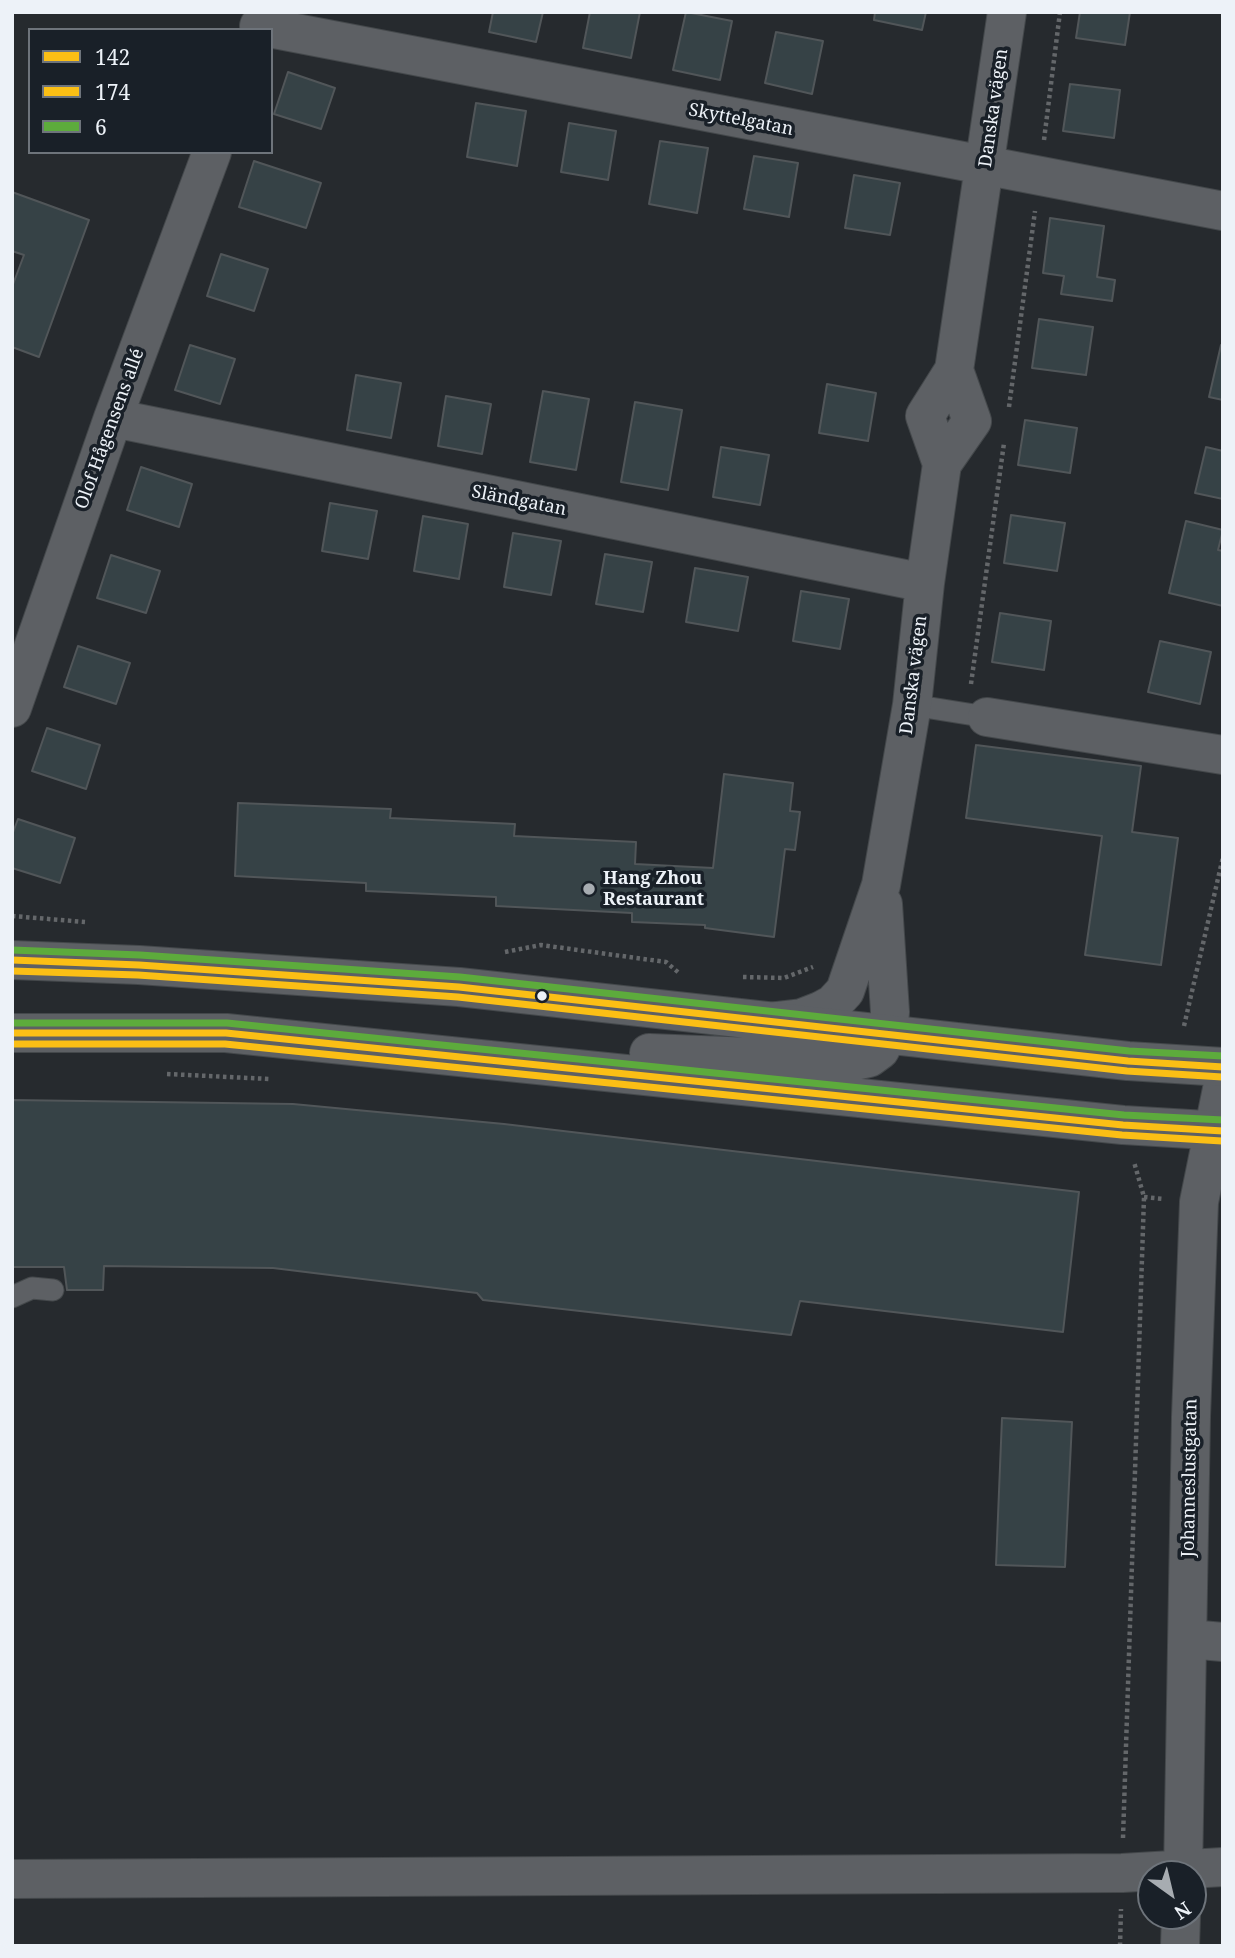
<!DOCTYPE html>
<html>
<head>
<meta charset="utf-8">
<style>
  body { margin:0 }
  #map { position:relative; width:1235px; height:1958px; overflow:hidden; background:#262a2e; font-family:"Noto Serif",serif }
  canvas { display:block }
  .frame { position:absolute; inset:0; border:14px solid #edf2f8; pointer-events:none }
  .legend { position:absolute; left:28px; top:28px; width:245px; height:126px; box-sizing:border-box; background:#192028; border:2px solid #6e747b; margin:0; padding:9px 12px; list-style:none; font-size:21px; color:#edf2f8 }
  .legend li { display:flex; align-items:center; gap:14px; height:35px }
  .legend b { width:35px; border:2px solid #6e747b }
  .north { position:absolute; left:1137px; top:1860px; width:70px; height:70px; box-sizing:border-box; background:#192028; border:2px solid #6e747b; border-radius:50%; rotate:146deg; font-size:19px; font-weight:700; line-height:28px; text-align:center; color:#edf2f8 }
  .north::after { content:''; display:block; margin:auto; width:24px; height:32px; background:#a7acb1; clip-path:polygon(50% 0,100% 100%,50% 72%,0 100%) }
</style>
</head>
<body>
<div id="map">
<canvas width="1235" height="1958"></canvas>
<div class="frame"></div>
<ul class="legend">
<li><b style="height:9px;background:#fbbf15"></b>142</li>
<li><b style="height:9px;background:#fbbf15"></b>174</li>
<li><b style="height:9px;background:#5dab3c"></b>6</li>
</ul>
<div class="north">N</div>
</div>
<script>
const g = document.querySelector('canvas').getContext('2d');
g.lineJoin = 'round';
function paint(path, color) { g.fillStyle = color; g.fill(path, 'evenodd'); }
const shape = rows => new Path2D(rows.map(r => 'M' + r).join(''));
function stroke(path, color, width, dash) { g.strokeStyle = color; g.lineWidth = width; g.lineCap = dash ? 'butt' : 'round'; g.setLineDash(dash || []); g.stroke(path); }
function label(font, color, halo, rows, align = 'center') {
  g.font = font + ' "Noto Serif",serif'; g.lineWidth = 7; g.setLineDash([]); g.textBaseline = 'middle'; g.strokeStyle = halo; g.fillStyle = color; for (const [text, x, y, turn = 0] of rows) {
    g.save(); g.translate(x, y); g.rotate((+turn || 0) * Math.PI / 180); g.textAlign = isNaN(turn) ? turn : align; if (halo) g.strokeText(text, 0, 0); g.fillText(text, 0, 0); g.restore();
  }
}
const building = shape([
  [493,12,543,12,536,42,489,32,493,12],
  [590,12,640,12,631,58,583,48,590,12],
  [686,12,732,21,720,80,673,70,686,12],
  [875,12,926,12,922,30,874,20,875,12],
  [1080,12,1130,12,1125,45,1076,38,1080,12],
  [776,32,823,41,812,94,765,83,776,32],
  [288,72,335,88,321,129,274,114,288,72],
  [1070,84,1120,90,1114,138,1063,131,1070,84],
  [476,103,526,111,517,166,467,157,476,103],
  [569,123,616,131,608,180,561,172,569,123],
  [660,141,708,148,697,213,649,204,660,141],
  [754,156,798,163,789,217,744,209,754,156],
  [254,161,321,183,306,228,239,207,254,161],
  [854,175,900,183,890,235,845,228,854,175],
  [12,192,89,220,39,357,12,347,12,287,24,255,12,251,12,192],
  [1050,218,1104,226,1097,277,1115,280,1112,301,1061,294,1064,276,1043,273,1050,218],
  [221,254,268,269,254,311,207,296,221,254],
  [1039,319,1093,327,1086,375,1032,368,1039,319],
  [190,345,235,359,220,404,175,390,190,345],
  [1221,345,1223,345,1223,400,1209,397,1221,345],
  [356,375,401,383,391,438,347,430,356,375],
  [827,384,876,393,868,441,819,433,827,384],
  [543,391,589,399,576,470,530,462,543,391],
  [446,396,491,404,482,454,438,446,446,396],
  [635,402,682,410,668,490,621,482,635,402],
  [1025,420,1077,428,1070,473,1018,465,1025,420],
  [721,447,769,455,760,505,713,497,721,447],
  [1206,447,1223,451,1223,499,1195,493,1206,447],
  [141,467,192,484,179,527,127,510,141,467],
  [330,503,377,511,368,559,322,551,330,503],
  [1011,515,1065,523,1057,571,1004,563,1011,515],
  [423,516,468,524,459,579,414,571,423,516],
  [1186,521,1223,530,1218,550,1223,551,1223,606,1169,593,1186,521],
  [513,533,561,541,551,595,504,587,513,533],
  [605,554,652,562,643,612,596,604,605,554],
  [111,555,160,571,146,613,97,598,111,555],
  [695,568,748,577,738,631,686,622,695,568],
  [801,591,849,599,840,649,793,641,801,591],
  [1000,613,1051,621,1044,670,992,662,1000,613],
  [1160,641,1211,652,1200,704,1148,692,1160,641],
  [78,646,130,663,116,704,64,687,78,646],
  [47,728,100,745,86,789,32,771,47,728],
  [976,745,1141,766,1132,832,1178,838,1161,965,1085,955,1102,836,966,818,976,745],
  [724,774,793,783,790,811,800,812,795,850,785,849,774,937,705,928,705,925,632,922,632,913,496,906,496,897,366,891,366,883,235,876,238,803,391,809,390,818,515,824,514,836,636,842,635,864,713,868,724,774],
  [18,819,75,838,60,883,12,868,12,835,18,819],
  [12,1100,293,1104,504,1124,1079,1192,1063,1332,800,1301,791,1335,483,1300,477,1293,273,1268,104,1266,103,1290,67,1290,64,1267,12,1267,12,1100],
  [1002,1418,1072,1422,1065,1567,996,1565,1002,1418]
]);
paint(building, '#364246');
stroke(building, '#515659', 2);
const lane = shape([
  [912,705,987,717],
  [12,1297,32,1288,53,1290]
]);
const street = shape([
  [259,26,1223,211],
  [113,418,925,583],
  [942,464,925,416,954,370,1007,12],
  [12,708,113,418,212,152],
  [987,717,1223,755],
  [883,904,890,1012,888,1034],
  [776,1021,802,1018,820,1011,833,1004,845,991,881,885,912,705,925,583,942,464,972,421,954,370],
  [1189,1639,1223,1642],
  [1183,1874,1191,1417,1199,1202,1223,1084],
  [12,1879,1122,1873,1223,1867],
  [1180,1946,1181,1916]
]);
const secondary = shape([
  [12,960,139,965,459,987,1128,1061,1223,1067],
  [12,1033,226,1033,1123,1125,1223,1131],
  [649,1053,855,1061,869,1058,880,1050,888,1034]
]);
stroke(lane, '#44484b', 23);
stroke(street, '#44484b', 40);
stroke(secondary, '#44484b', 40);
stroke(shape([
  [1044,140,1060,12],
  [1009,407,1035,211],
  [971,684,1004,443],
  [12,916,85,922],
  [505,952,541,945,666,962,679,973],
  [743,977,784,978,813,967],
  [1184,1026,1223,857],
  [167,1074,270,1079],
  [1144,1197,1164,1199],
  [1123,1838,1144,1197,1134,1162],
  [1120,1946,1121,1909]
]), '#64676a', 4.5, [3.5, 3.5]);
stroke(lane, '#5d6064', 21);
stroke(street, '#5d6064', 38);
stroke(secondary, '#5d6064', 38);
stroke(shape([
  [12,960,139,965,459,987,1128,1061,1223,1067],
  [12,1033,226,1033,1123,1125,1223,1131]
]), '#fbbf15', 7);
stroke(shape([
  [12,971,138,975,458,997,1127,1071,1222,1077],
  [12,1044,225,1044,1122,1135,1222,1141]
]), '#fbbf15', 7);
stroke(shape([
  [12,950,140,955,460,977,1129,1051,1223,1056],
  [12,1023,227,1023,1124,1115,1223,1120]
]), '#5dab3c', 7);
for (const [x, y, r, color] of [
  [589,889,7,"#a7acb1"],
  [542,996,6,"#edf2f8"]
]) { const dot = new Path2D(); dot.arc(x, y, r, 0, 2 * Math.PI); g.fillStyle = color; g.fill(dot); stroke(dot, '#192028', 2.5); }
label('18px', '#edf2f8', '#192028', [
  ["Danska vägen",994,108,-82],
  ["Skyttelgatan",741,120,11],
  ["Olof Hågensens allé",110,429,-70],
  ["Sländgatan",519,501,11],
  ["Danska vägen",914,675,-83],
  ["Johanneslustgatan",1190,1478,-89]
]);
label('bold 18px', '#edf2f8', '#192028', [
  ["Hang Zhou",603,879],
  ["Restaurant",603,900]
], 'left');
</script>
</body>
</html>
